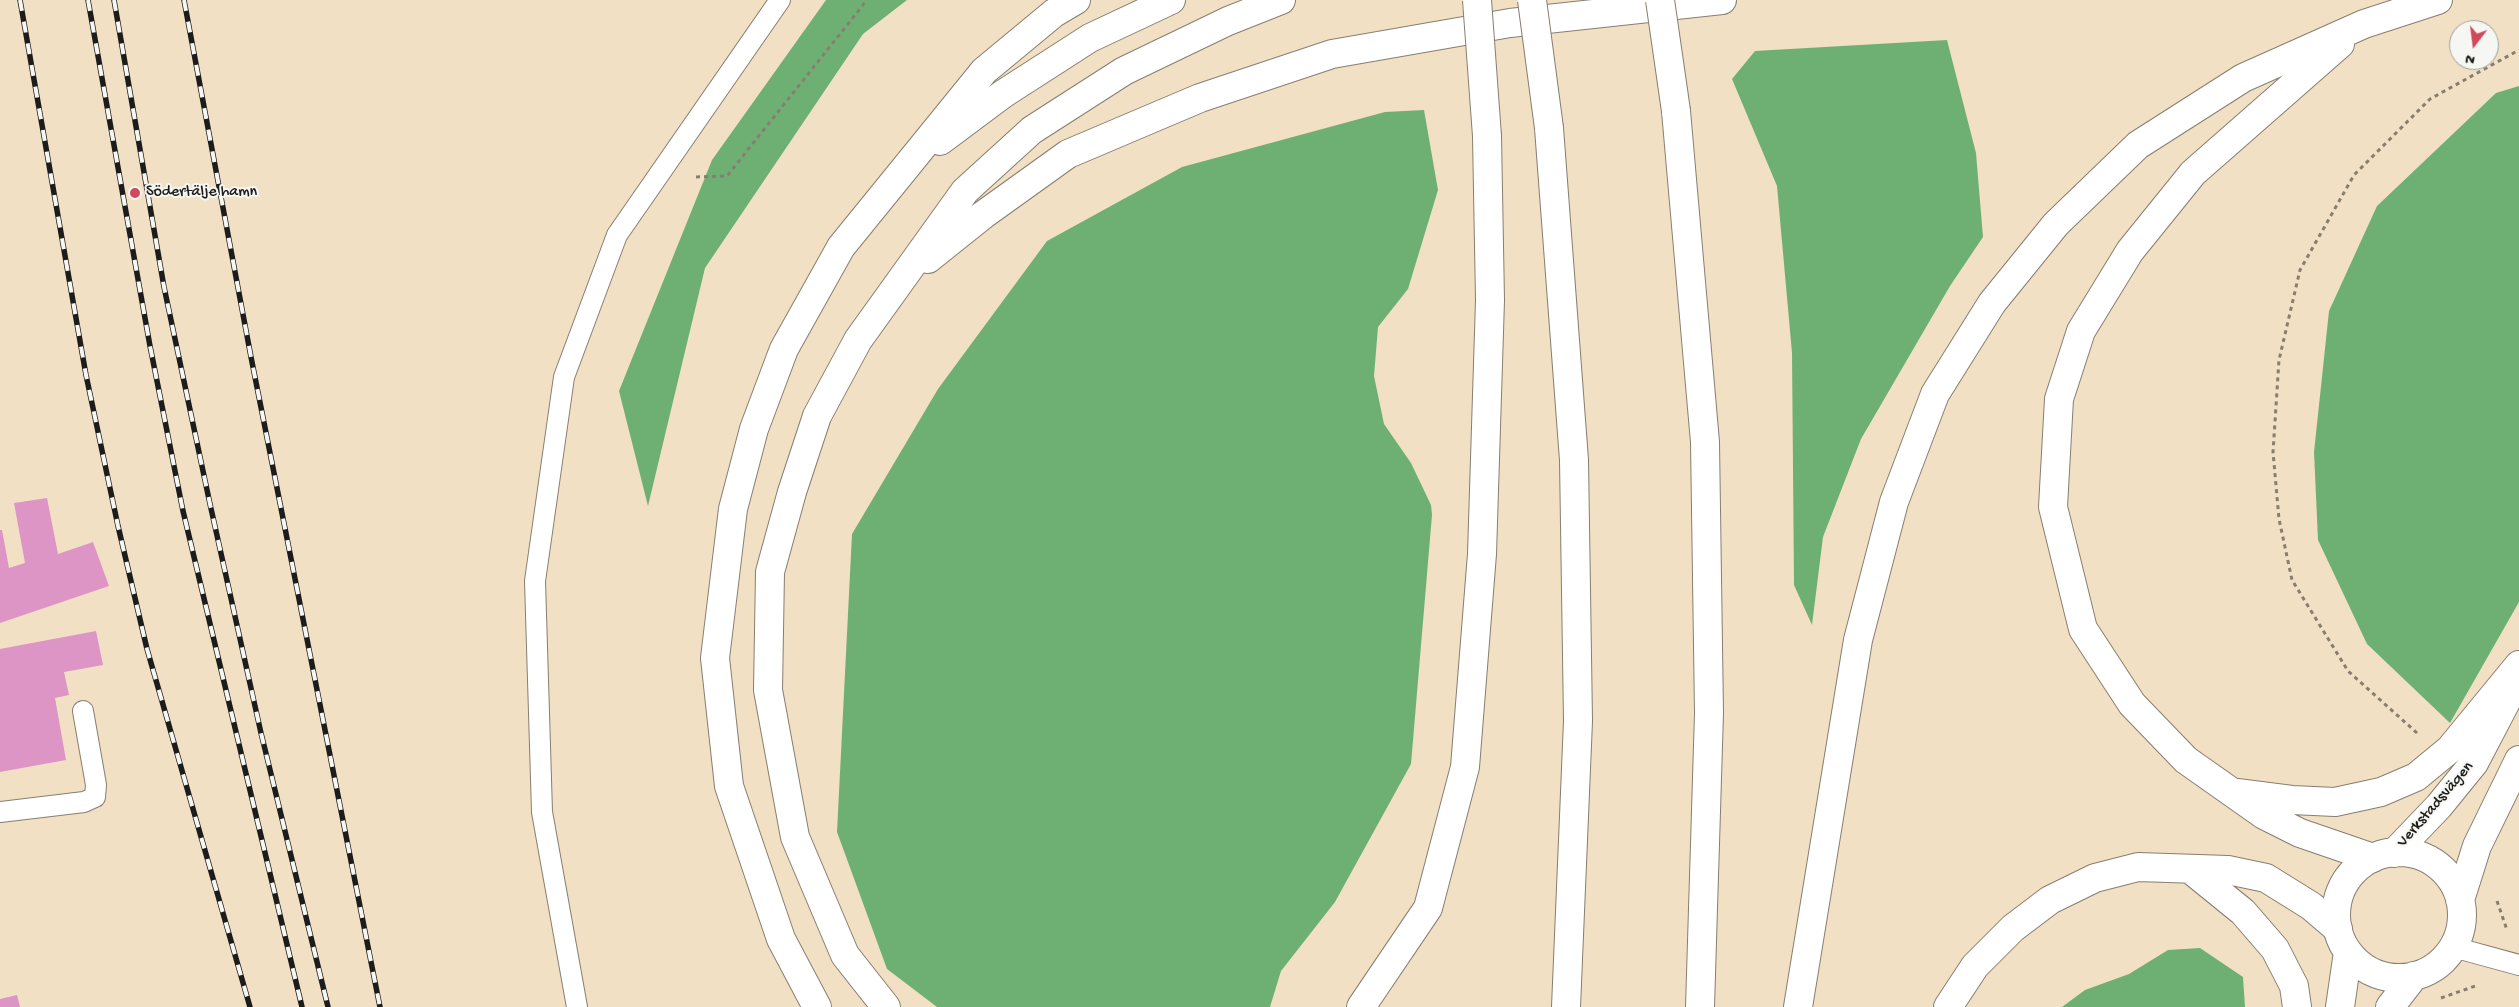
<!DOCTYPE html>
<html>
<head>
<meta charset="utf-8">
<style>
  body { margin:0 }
  #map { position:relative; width:2519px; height:1007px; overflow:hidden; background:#f2e0c4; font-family:"Gochi Hand",sans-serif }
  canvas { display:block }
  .north { position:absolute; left:2449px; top:20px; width:50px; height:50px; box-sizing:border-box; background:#f6f6f2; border:1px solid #9f9f9c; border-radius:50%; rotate:195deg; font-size:14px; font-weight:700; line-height:20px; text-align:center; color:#1c1c1c }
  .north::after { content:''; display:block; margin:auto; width:18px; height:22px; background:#d1495b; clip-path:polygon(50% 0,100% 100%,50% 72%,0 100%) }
</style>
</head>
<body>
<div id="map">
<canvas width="2519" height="1007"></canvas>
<div class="north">N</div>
</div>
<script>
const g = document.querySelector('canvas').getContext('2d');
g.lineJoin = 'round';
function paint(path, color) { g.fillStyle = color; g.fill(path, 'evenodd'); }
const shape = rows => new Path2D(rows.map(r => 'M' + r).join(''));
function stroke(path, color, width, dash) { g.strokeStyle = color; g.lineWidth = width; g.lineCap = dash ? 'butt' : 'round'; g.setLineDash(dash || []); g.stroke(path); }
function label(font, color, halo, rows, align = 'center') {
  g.font = font + ' "Gochi Hand",sans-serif'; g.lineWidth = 4; g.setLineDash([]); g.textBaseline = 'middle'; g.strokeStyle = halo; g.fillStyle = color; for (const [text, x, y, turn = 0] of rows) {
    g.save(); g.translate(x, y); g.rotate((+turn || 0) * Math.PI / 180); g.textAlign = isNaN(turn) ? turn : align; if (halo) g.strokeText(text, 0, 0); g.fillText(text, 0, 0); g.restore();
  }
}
paint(shape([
  [826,0,907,0,863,34,705,268,648,506,619,391,712,160],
  [1947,40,1976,153,1983,237,1950,286,1861,439,1823,537,1812,625,1794,585,1792,353,1777,186,1732,79,1755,51],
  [2519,86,2519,602,2450,723,2367,644,2318,540,2314,452,2329,311,2377,206,2496,93],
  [1424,110,1438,190,1408,289,1378,327,1374,376,1384,424,1411,463,1431,505,1432,515,1411,764,1335,902,1281,971,1270,1007,937,1007,887,969,837,832,852,534,938,389,1047,241,1182,167,1385,112],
  [2200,948,2243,977,2245,1007,2062,1007,2085,990,2129,974,2168,950]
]), '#6eb074');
paint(shape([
  [47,498,58,554,93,542,109,586,0,623,0,530,2,530,9,568,25,563,14,503],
  [96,631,103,665,64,672,69,695,55,698,66,760,0,772,0,649],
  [17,995,20,1007,0,1007,0,999]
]), '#dd95c5');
const lane = shape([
  [0,812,84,802,95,797,96,785,83,711],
  [2453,947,2519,965],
  [577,1007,542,812,535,581,564,377,617,235,780,0]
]);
const secondary = shape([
  '2336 915a63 63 0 1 1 126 0a63 63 0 1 1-126 0Z',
  [2394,853,2439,806,2474,763,2519,677],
  [2460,900,2477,846,2519,760],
  [2340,1007,2348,952],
  [2390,1007,2414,976]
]);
const highway = shape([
  [2340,44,2193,173,2130,251,2081,331,2059,399,2053,507,2083,629,2132,704,2186,760,2264,815,2300,833,2373,858],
  [1676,111,1705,442,1709,713,1700,1007],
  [1549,128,1574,460,1578,721,1566,1007],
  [940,141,1003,94,1090,38,1171,0],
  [928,259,983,215,1068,154,1200,98,1332,54,1510,23,1722,0],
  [2237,793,2292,800,2335,802,2381,792,2416,777,2450,749,2519,665],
  [2190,869,2243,912,2275,949,2294,986,2297,1007],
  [817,1007,781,939,729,786,715,658,733,509,754,429,784,349,841,247,984,71,1054,13,1076,0],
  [886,1007,845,955,795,837,768,690,770,572,792,492,817,416,858,340,965,191,1032,130,1124,71,1228,21,1281,0],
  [1361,1007,1428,908,1465,767,1482,554,1490,300,1487,136],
  [1798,1007,1858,640,1894,502,1935,394,1992,303,2056,224,2138,145,2243,78,2364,24,2438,0],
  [1948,1007,1975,966,2013,928,2050,900,2095,878,2138,867,2228,870,2266,878,2311,906,2338,929]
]);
stroke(lane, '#877e70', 22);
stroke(secondary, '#877e70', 30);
stroke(highway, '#877e70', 30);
stroke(shape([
  [696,177,727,176,867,0],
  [2417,733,2348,671,2292,580,2279,519,2273,452,2279,360,2300,270,2354,175,2430,99,2519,50],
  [2497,901,2507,930],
  [2441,998,2478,985]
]), '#877e70', 3, [4, 4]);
stroke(lane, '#fff', 20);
stroke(secondary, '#fff', 28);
stroke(highway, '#fff', 28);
const rail = shape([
  [20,0,86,375,118,526,147,649,250,1007],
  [88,0,150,346,183,511,302,1007],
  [114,0,164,287,210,504,261,733,328,1007],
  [184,0,251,357,380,1007]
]);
stroke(rail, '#1c1c1c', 5.5);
stroke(rail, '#f6f6f2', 4, [11]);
const highwayBridge = shape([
  [1477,0,1487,136],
  [1532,0,1549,128],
  [1660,0,1676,111]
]);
stroke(highwayBridge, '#877e70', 30, []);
stroke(highwayBridge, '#fff', 28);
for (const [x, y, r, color] of [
  [135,193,6,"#d1495b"]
]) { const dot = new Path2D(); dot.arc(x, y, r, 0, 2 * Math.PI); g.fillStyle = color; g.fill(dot); stroke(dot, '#f6f6f2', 2); }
label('16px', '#1c1c1c', '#f6f6f2', [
  ["Södertälje hamn",146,193]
], 'left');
label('16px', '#1c1c1c', '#f6f6f2', [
  ["Verkstadsvägen",2436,805,-49]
]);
</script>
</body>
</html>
